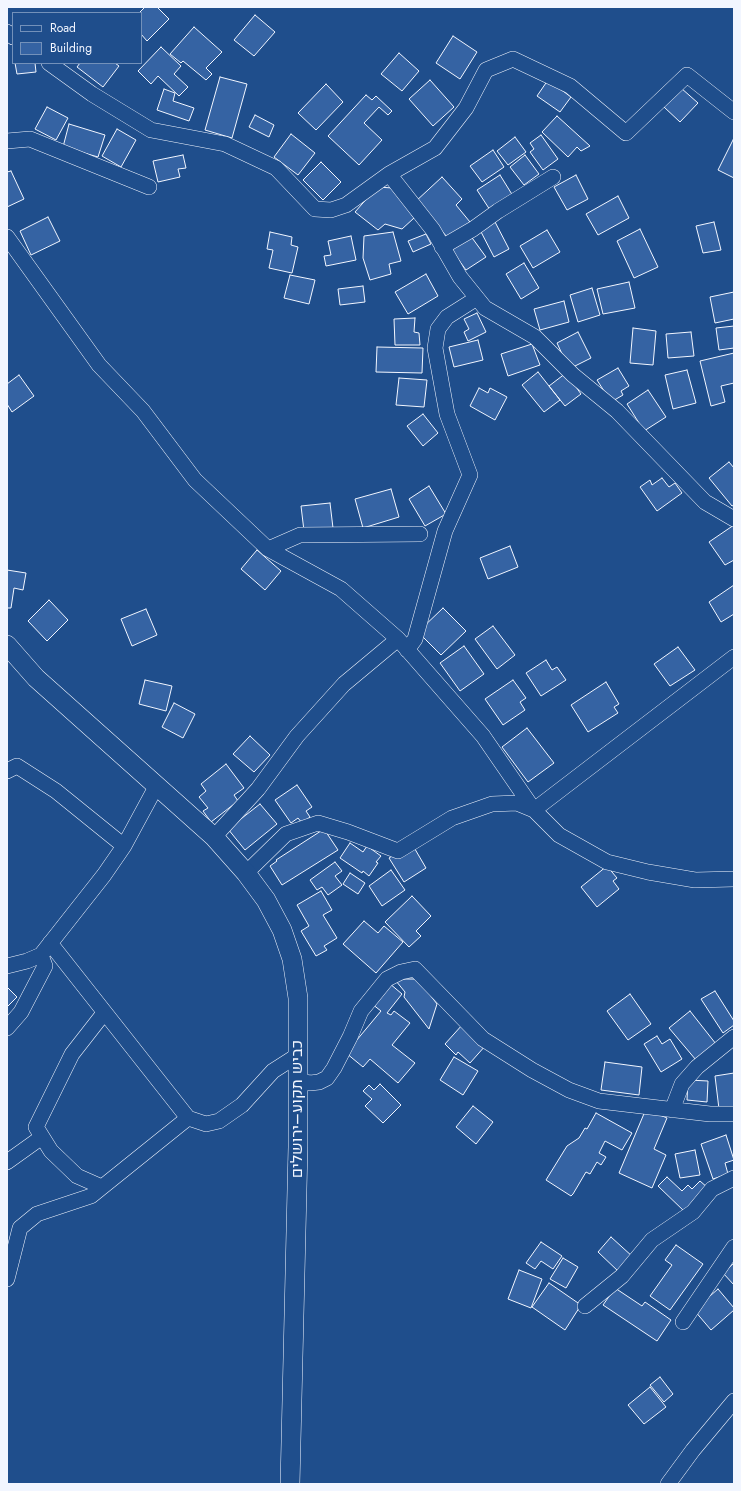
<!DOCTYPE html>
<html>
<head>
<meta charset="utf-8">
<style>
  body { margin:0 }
  #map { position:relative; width:741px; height:1491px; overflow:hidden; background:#1f4e8c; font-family:Jost,sans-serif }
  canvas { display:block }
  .frame { position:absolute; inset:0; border:8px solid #f2f6ff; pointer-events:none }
  .legend { position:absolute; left:12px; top:12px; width:130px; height:52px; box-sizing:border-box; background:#1f4e8c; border:1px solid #7391ba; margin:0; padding:5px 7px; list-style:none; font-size:12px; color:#f2f6ff }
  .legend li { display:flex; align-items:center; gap:8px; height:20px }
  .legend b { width:20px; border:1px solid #7391ba }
</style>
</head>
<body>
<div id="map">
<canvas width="741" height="1491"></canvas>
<div class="frame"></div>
<ul class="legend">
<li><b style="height:5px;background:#1f4e8c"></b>Road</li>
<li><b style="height:11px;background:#3563a3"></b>Building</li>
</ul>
</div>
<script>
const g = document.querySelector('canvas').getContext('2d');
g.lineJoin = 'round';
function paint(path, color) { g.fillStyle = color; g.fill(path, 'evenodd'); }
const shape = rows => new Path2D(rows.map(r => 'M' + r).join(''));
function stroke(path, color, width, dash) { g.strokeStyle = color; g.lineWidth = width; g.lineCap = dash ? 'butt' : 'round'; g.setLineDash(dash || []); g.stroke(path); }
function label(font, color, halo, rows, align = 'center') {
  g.font = font + ' Jost,Heebo,sans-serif'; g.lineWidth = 3; g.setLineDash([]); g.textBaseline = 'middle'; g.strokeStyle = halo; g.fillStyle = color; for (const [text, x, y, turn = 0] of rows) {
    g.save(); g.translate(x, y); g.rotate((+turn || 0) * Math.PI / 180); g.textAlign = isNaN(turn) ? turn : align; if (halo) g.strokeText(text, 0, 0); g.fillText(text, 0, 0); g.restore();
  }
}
const building = shape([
  [145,7,157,7,169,19,147,41,141,34,141,13,139,13,145,7],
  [255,15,275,32,254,56,234,40,255,15],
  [194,27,222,52,206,68,212,74,206,80,183,61,181,63,170,54,194,27],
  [453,36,477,52,460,79,436,63,453,36],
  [161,47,181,66,174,74,188,87,179,96,158,76,151,84,138,71,161,47],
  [399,53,419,71,402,91,381,74,399,53],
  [15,63,35,63,36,72,17,74,15,63],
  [80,63,115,63,119,66,103,87,77,67,80,63],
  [220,77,247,84,232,138,205,130,220,77],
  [430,80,454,107,433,126,409,99,430,80],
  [548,80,571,97,560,112,537,96,548,80],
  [326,84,343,102,316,130,298,113,326,84],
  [681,88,698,103,680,122,664,107,681,88],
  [164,89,175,93,173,101,194,108,189,121,157,110,164,89],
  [366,95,372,100,376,96,392,111,388,115,379,107,364,123,382,140,359,165,328,136,366,95],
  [47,107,68,118,56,140,35,129,47,107],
  [255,115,274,125,269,137,249,127,255,115],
  [557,116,590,146,581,151,577,147,568,157,542,132,557,116],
  [69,124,105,135,98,157,63,147,69,124],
  [117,129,136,140,121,167,102,156,117,129],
  [291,134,315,153,298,175,274,157,291,134],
  [541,135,558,159,543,170,530,152,534,149,530,143,541,135],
  [515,137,526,152,508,165,497,151,515,137],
  [733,140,734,141,734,178,718,170,733,140],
  [493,150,504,167,482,182,470,166,493,150],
  [183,155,186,168,178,169,180,177,158,182,153,161,183,155],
  [525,155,539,174,524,185,510,167,525,155],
  [321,162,341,182,323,200,303,180,321,162],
  [11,171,24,199,7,207,7,172,11,171],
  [500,175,513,196,490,210,477,190,500,175],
  [576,175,588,199,567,210,554,187,576,175],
  [442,177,462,199,456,205,470,222,450,240,415,202,442,177],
  [377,187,393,188,414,218,402,229,385,224,378,230,355,212,377,187],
  [618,196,629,218,598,235,586,214,618,196],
  [48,217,60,241,31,255,20,231,48,217],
  [494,220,509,249,494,257,479,228,494,220],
  [714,222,721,250,703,253,696,226,714,222],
  [640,229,658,267,634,278,617,241,640,229],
  [547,230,560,252,533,268,520,246,547,230],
  [270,232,292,237,291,245,298,247,292,273,269,268,273,250,267,249,270,232],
  [393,232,401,261,389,264,391,274,370,280,363,258,364,236,393,232],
  [426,234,431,244,413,252,408,241,426,234],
  [470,235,486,257,466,270,450,248,470,235],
  [351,236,356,260,326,266,324,256,331,255,328,241,351,236],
  [524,263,539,288,521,299,506,274,524,263],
  [426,274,438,296,408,314,395,292,426,274],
  [290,275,315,280,309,304,284,298,290,275],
  [629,282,635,308,603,314,597,289,629,282],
  [363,286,365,302,340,305,338,289,363,286],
  [592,288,600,315,578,322,570,295,592,288],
  [734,292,734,319,715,323,710,297,734,292],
  [564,301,569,322,540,330,534,309,564,301],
  [477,313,486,332,468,341,464,332,469,329,464,319,477,313],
  [415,318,414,332,419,333,420,345,395,345,394,319,415,318],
  [734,326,734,348,719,350,716,328,734,326],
  [633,328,656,331,653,365,630,363,633,328],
  [578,332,591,358,569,369,557,343,578,332],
  [691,332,694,356,668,358,666,334,691,332],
  [478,340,483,360,454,367,449,347,478,340],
  [532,344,540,365,508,376,501,354,532,344],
  [377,347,423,348,422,373,376,372,377,347],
  [734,353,734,383,721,386,725,402,711,406,700,361,734,353],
  [618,368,629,386,621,391,623,395,611,402,597,380,618,368],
  [687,370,696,403,673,409,665,375,687,370],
  [538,372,560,400,544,412,522,385,538,372],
  [566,373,581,394,565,406,549,386,566,373],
  [19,375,34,396,12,412,7,404,7,384,19,375],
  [399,378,427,380,424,407,396,405,399,378],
  [479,388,488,393,490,388,507,397,495,420,470,406,479,388],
  [648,390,666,417,644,431,627,404,648,390],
  [423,414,438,433,423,446,407,426,423,414],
  [729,462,734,468,734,505,732,506,709,478,729,462],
  [662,478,669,487,675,483,682,493,657,511,640,487,650,480,652,485,662,478],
  [429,486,446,514,425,526,409,499,429,486],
  [391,489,399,517,363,528,355,499,391,489],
  [330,503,333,528,304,531,301,506,330,503],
  [734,525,734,560,725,565,709,542,734,525],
  [510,546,518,567,488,579,480,558,510,546],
  [257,550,281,571,265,590,241,569,257,550],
  [7,570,26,573,23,590,14,588,11,608,7,608,7,570],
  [734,585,734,614,721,622,709,602,734,585],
  [49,600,68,620,47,641,28,621,49,600],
  [443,608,466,631,441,655,418,632,443,608],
  [146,609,157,635,132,646,121,619,146,609],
  [493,626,515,655,497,669,475,639,493,626],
  [464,646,484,674,460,691,440,663,464,646],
  [678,647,695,670,670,686,654,664,678,647],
  [546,660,552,670,557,667,566,680,541,696,526,673,546,660],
  [145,680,172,686,166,711,139,704,145,680],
  [513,680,526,698,520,702,525,710,503,725,485,699,513,680],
  [606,682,619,704,614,707,618,713,588,732,571,705,606,682],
  [174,703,195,714,183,738,162,727,174,703],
  [527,728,554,763,528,782,502,747,527,728],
  [250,736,270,755,254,772,233,754,250,736],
  [226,764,244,788,234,795,238,801,211,822,203,811,208,808,199,797,206,791,201,784,226,764],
  [297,785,312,807,306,811,310,817,302,823,298,818,291,823,275,800,297,785],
  [260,804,277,824,245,850,228,829,260,804],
  [324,829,338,850,282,885,270,866,277,861,276,860,324,829],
  [350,843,363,852,367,846,381,856,376,862,378,863,369,876,363,871,362,873,340,858,350,843],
  [412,844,426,868,404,882,389,858,412,844],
  [335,862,342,871,335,876,342,885,328,895,322,887,317,890,310,880,335,862],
  [607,866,617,878,613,881,619,889,597,907,581,887,607,866],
  [391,870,405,890,382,906,369,886,391,870],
  [350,873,365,883,358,894,343,884,350,873],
  [321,891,332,910,323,915,337,938,324,946,327,950,316,956,301,931,309,926,297,905,321,891],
  [412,896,431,916,416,931,421,936,409,947,385,922,412,896],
  [364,921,378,933,384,926,403,942,376,973,343,944,364,921],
  [404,979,418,979,437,1004,429,1029,404,997,405,992,396,981,404,979],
  [389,983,402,994,387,1013,391,1015,394,1011,410,1023,392,1045,415,1063,398,1083,370,1059,363,1067,346,1053,381,1011,372,1004,389,983],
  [7,987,17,997,7,1007,7,987],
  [715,991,734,1021,734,1025,723,1033,701,999,715,991],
  [630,994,651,1024,628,1040,607,1011,630,994],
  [690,1011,716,1044,696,1060,669,1028,690,1011],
  [463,1024,486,1045,470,1063,458,1052,456,1055,445,1044,463,1024],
  [657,1036,662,1044,670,1039,682,1059,661,1072,644,1044,657,1036],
  [454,1057,478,1071,463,1095,440,1080,454,1057],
  [605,1062,642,1067,639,1095,601,1090,605,1062],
  [734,1073,734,1107,719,1109,715,1076,734,1073],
  [688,1080,708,1081,707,1102,687,1100,688,1080],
  [380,1084,401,1105,383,1123,365,1106,372,1099,363,1091,369,1085,374,1090,380,1084],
  [473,1106,493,1122,476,1144,456,1127,473,1106],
  [646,1109,667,1118,654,1149,666,1155,652,1188,619,1173,646,1109],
  [596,1113,632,1133,622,1150,605,1141,599,1153,606,1157,601,1165,597,1162,590,1174,586,1172,573,1194,571,1196,546,1180,567,1146,579,1138,585,1128,587,1129,596,1113],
  [726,1135,734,1160,725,1163,728,1174,713,1179,701,1144,726,1135],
  [695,1150,700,1175,680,1178,675,1154,695,1150],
  [667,1177,682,1191,688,1185,692,1189,700,1181,708,1188,685,1212,658,1186,667,1177],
  [611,1237,633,1257,619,1272,598,1252,611,1237],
  [541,1242,562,1256,553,1269,541,1261,535,1269,526,1263,541,1242],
  [676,1245,703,1264,670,1310,650,1296,672,1265,665,1260,676,1245],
  [563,1258,578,1267,566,1288,550,1279,563,1258],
  [734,1263,734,1285,723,1273,734,1263],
  [519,1270,542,1279,531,1308,508,1299,519,1270],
  [549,1283,581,1305,565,1330,532,1307,549,1283],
  [615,1288,642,1306,645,1302,671,1320,657,1341,603,1305,615,1288],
  [718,1289,734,1308,734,1310,711,1330,694,1310,718,1289],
  [660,1377,673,1394,664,1402,650,1385,660,1377],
  [650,1387,666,1407,644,1424,628,1405,650,1387]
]);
paint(building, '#3563a3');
stroke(building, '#f2f6ff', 1);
const minor = shape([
  [7,32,13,37],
  [49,63,92,94,151,130,225,144,276,168,315,209,331,210,346,205,389,174,433,230,460,277,485,308,535,337,573,375,617,411,705,502,734,519],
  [7,141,30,139,149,187],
  [389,174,435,148,466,108,486,70,513,59,570,86,626,133,687,75,734,112],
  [7,237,99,365,143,411,195,480,268,549,341,589,398,639,483,736,534,810,734,657],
  [442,247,473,229,498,211,553,177],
  [268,549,300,535,420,534],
  [407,650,415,639,445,531,470,475,447,414,435,348,438,329,447,317,477,298],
  [7,771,17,766,56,791,124,846],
  [214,837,258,789,297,736,344,684,398,639],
  [246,873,286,834,318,823,348,832,398,851,452,818,492,804,517,803,534,810,559,835,607,862,648,872,695,880,734,879],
  [50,943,188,1118],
  [7,966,27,961,41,955,104,875,124,846,157,785],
  [7,1028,21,1012,45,966,41,955],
  [298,1081,310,1083,319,1082,327,1078,334,1068,350,1037,361,1011,387,979,401,972,415,969,483,1039,532,1070,569,1090,599,1101,710,1114,734,1114],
  [672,1110,682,1084,697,1067,734,1037],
  [7,1162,42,1137],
  [102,1187,77,1176,51,1151,36,1127,72,1054,104,1013],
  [7,1279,20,1228,37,1214,91,1196,188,1118,206,1124,219,1121,242,1105,273,1071,298,1055],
  [585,1306,622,1276,652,1240,693,1212,712,1189,734,1178],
  [683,1322,734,1247],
  [668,1484,693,1450,734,1401]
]);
const major = shape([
  [7,645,36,678,214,837,246,873,266,900,282,930,292,959,298,998,298,1147,290,1484]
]);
stroke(minor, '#f2f6ff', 16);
stroke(major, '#f2f6ff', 20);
stroke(minor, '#1f4e8c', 15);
stroke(major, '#1f4e8c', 19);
label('16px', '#f2f6ff', '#1f4e8c', [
  ["כביש תקוע–ירושלים",298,1109,-90]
]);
</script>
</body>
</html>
